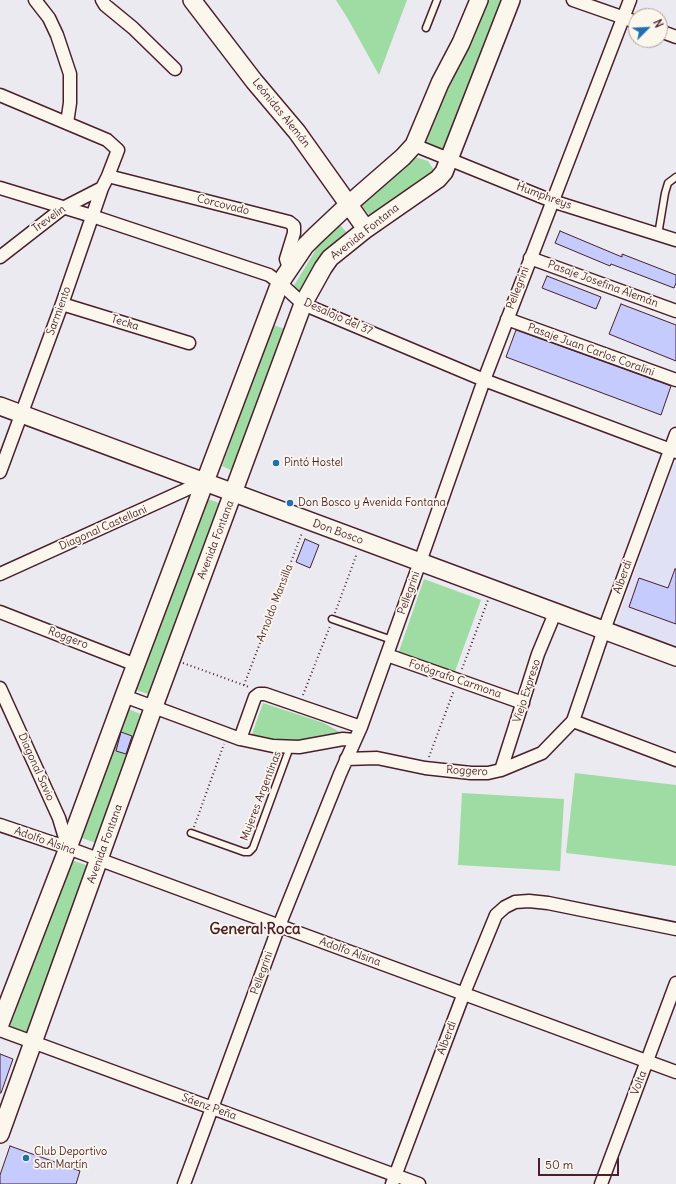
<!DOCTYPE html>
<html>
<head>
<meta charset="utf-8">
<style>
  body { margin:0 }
  #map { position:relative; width:676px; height:1184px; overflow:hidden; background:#ebeaf1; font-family:Delius,sans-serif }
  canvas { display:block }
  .north { position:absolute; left:628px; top:8px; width:40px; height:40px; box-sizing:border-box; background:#fbf7ec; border:1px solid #b4a19f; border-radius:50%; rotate:66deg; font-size:11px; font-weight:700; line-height:16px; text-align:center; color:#4a1f2b }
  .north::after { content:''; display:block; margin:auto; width:14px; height:18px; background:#1f6fb2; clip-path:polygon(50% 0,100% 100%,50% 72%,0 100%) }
  .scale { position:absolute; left:538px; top:1158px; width:81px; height:18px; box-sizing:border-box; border:2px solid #4a1f2b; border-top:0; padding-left:5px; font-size:12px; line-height:14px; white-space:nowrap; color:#4a1f2b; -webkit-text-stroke:3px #fbf7ec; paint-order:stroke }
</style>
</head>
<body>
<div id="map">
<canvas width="676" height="1184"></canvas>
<div class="north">N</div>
<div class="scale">50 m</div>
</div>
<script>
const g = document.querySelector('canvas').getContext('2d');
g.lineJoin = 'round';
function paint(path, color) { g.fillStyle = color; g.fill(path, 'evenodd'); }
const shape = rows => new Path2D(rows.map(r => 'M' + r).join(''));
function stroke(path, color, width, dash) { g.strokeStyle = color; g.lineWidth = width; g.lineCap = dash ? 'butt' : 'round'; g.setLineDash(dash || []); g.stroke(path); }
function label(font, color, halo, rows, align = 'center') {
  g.font = font + ' Delius,sans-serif'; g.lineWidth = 3.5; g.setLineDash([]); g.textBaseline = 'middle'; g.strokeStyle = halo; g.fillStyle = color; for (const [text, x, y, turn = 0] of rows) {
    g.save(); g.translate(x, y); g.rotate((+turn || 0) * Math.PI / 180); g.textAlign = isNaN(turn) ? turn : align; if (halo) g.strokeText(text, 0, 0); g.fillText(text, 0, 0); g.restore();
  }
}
paint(shape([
  [674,464,676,465,676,646,616,624]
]), '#e0e1f5');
paint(shape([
  [336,0,407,0,379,75,348,19],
  [485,0,505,0,446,152,421,142],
  [415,157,428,161,434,170,431,180,373,219,360,204,406,160],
  [340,225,350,236,313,266,302,293,293,287,320,243],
  [273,325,285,329,233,471,222,466],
  [205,498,222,504,151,695,133,689],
  [424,579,481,600,454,674,398,654],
  [263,703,324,723,343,734,291,742,251,737],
  [126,708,143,715,96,843,79,837],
  [575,773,676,785,676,866,566,853],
  [462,793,564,799,560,871,458,865],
  [71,860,89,866,28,1033,10,1026]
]), '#9fdca3');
const building = shape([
  [560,231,622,257,622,254,676,275,676,283,674,288,611,264,610,266,555,243,560,231],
  [547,276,601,297,596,309,542,288,547,276],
  [621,304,676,325,676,361,609,334,621,304],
  [516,330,671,386,661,415,506,357,516,330],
  [305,539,319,545,310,568,296,562,305,539],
  [675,569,676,569,676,624,629,607,639,578,668,588,675,569],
  [121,732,132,736,126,754,116,751,121,732],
  [0,1054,13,1059,1,1093,0,1093,0,1054],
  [10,1146,80,1171,76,1184,0,1184,0,1175,10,1146]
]);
paint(building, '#c5cbfd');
stroke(building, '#4a1f2b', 1);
const lane = shape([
  [426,28,437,0],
  [658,235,665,193,668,183,676,177],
  [332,619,392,640],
  [191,833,244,852,249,852,253,848,290,747]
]);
const street = shape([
  [35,0,49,18,57,35,70,74,70,103,67,123],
  [102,0,105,5,133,28,175,69],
  [573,0,636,22],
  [660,31,676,37],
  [0,95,107,140,118,150,108,176,102,188,62,304,0,472],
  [414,145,552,201,676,240],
  [108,176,289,222,294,226,294,233,286,259,289,268],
  [0,188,92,216,269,275,280,283,303,304,484,380,676,452],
  [0,257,63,208,102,188],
  [530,258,676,311],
  [62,304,189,343],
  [507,319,676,380],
  [0,574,205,481],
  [0,612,136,665],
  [387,655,523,703],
  [0,688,59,818,68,848],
  [124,696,240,739,273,746,299,747,343,739,354,740],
  [573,721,676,760],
  [240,739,255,697,259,694,265,694,361,727],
  [346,759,377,758,425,768,471,773,488,773,501,770,542,753,573,721,604,630,676,434],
  [501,770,538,654,555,613],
  [0,825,68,848,676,1072],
  [0,1030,419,1184],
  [184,1184,279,926,340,774,361,727,420,562,484,380,630,0],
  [392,1184,464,993,496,915,505,907,515,902,529,901,548,903,676,929],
  [601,1184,676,983]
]);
const secondary = shape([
  [192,0,254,81,297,132,366,229],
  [0,406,676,657],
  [0,1024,68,848,124,696,280,283,305,246,315,236,349,204,403,157,414,145,440,83,461,43,479,0],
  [0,1134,154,706,303,304,323,268,330,258,366,229,438,179,444,172,511,0]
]);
stroke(lane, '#4a1f2b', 9);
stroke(street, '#4a1f2b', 15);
stroke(secondary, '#4a1f2b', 20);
stroke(shape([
  [335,613,357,553],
  [183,663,249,687],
  [462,669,488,600],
  [244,685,302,533],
  [303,695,330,626],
  [429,757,454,690],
  [194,827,224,744]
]), '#4a1f2b', 2, [1, 3]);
stroke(lane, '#fbf7ec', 6);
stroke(street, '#fbf7ec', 12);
stroke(secondary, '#fbf7ec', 17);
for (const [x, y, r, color] of [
  [276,463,4,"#1f6fb2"],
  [290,503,4,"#1f6fb2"],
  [26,1158,4,"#1f6fb2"]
]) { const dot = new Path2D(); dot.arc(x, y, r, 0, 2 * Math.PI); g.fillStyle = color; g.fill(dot); stroke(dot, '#fbf7ec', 1.5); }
label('11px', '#4a1f2b', '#fbf7ec', [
  ["Leónidas Alemán",281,113,51],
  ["Humphreys",544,196,20],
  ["Corcovado",223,205,14],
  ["Trevelin",49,219,-36],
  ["Avenida Fontana",365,232,-38],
  ["Pasaje Josefina Alemán",603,284,20],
  ["Pellegrini",518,288,-69],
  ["Sarmiento",59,311,-70],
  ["Desalojo del 37",338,317,24],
  ["Tecka",125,323,17],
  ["Pasaje Juan Carlos Coralini",591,350,20],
  ["Diagonal Castellani",103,528,-24],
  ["Don Bosco",338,532,20],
  ["Avenida Fontana",216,540,-69],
  ["Alberdi",623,577,-70],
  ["Pellegrini",409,593,-70],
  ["Arnoldo Mansilla",275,603,-69],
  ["Roggero",68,638,21],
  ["Fotógrafo Carmona",455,679,19],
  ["Viejo Expreso",527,691,-72],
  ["Diagonal Savio",36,767,66],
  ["Roggero",467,771,3],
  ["Mujeres Argentinas",261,796,-69],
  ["Adolfo Alsina",45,841,19],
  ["Avenida Fontana",105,844,-70],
  ["Adolfo Alsina",350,952,20],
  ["Pellegrini",262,973,-70],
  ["Alberdi",447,1038,-69],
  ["Volta",639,1083,-69],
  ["Sáenz Peña",209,1107,20]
]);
label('11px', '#4a1f2b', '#fbf7ec', [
  ["Pintó Hostel",284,463],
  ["Don Bosco y Avenida Fontana",298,503],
  ["Club Deportivo",34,1152],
  ["San Martín",34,1165]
], 'left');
label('bold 15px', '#4a1f2b', '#fbf7ec', [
  ["General Roca",255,930]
]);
</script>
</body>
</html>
